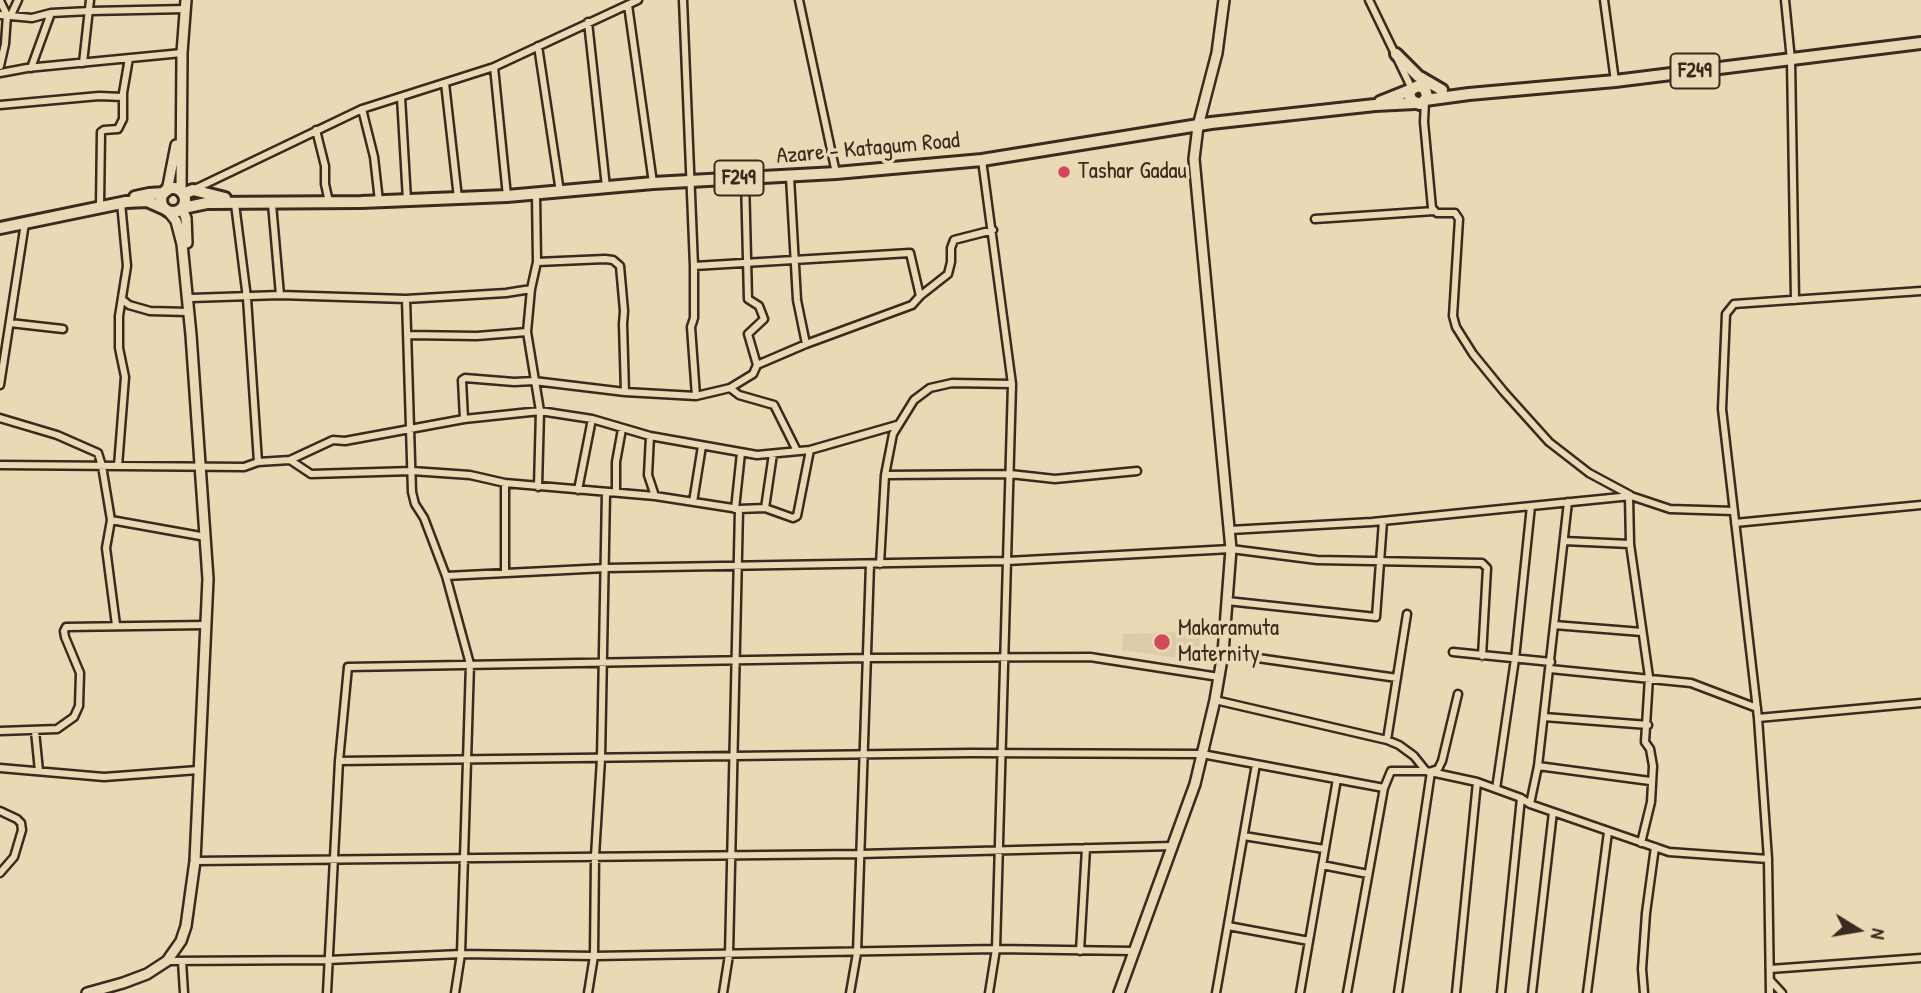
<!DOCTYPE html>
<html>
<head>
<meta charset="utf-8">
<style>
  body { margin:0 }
  #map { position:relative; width:1921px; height:993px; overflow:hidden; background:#ebd9b6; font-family:"Patrick Hand",sans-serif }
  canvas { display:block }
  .north { position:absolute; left:1823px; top:895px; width:70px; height:70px; -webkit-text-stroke:5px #ebd9b6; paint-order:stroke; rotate:101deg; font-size:19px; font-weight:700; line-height:28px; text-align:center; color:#3b2a1e }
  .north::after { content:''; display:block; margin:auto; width:24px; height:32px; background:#3b2a1e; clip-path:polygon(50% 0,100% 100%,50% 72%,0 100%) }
</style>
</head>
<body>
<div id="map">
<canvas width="1921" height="993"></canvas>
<div class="north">N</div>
</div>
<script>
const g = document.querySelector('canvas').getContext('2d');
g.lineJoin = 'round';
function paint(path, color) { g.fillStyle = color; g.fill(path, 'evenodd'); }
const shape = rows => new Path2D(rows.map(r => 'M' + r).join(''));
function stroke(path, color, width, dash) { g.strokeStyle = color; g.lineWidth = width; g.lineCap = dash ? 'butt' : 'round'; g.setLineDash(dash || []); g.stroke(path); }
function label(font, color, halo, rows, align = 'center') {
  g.font = font + ' "Patrick Hand",sans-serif'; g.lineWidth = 7; g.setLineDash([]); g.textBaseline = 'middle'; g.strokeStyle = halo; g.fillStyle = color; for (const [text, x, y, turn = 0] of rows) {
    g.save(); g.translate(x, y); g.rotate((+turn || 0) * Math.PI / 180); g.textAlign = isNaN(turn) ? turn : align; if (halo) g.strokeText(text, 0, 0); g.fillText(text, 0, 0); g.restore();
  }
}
paint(shape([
  [1202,631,1199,661,1122,650,1123,634]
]), '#dccaa9');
const street = shape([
  [683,0,694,266,694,318,691,327,696,396],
  [799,0,836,173],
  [1369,0,1412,89],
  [1604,0,1615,81],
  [1785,0,1791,60,1795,300],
  [0,1,7,15,5,44,0,66],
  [628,5,653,183],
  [0,15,32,18,51,13,90,11,186,9],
  [11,15,18,0],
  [588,22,606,187],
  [538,46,560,192],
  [83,63,90,0],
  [494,67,507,196],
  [31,68,51,13],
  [0,73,27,68,182,53],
  [445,83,458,198],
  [401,97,407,200],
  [1425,101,1424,122,1432,208,1437,213,1455,213,1459,219,1453,316,1456,327,1473,354,1504,392,1549,442,1589,473,1630,495],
  [0,105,99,96,123,97],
  [362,109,374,157,379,201],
  [316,130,325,166,325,184,329,202],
  [982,160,1012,384,996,949,989,993],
  [790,177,797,300,806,344],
  [745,178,748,299,759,306,764,319,748,334,757,365],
  [195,189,362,109,494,67,638,0],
  [536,194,537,262,531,289,527,332,540,411,538,487],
  [235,204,247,298,258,462],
  [272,204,280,295],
  [100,206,101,132,104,130,118,129,123,119,123,93,129,58],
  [1315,219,1434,211],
  [537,262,605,259,613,260,620,266,624,311,623,324,625,392],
  [694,266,910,253,920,296],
  [191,298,280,295,406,299,412,492,415,504,424,518,446,576,606,568,1007,561,1231,549,1317,560,1482,563,1487,568,1482,656],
  [406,299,506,293,531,289],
  [123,300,129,305,150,311,188,312],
  [10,323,63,329],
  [407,335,477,336,527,332],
  [0,385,25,223],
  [730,388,739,395,774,405,797,451],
  [0,418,57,435,98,453,102,466,111,520,106,548,116,625],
  [464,419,462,380,465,378,514,382,534,381,625,392,696,396,730,388,753,374,757,365,806,344,912,305,920,296,948,274,951,262,951,248,954,240,993,230],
  [650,436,648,475,655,496],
  [290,460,311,474,412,471,470,475,505,483,655,496,739,509,765,508,773,454],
  [0,465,244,467,258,462,290,460,333,440,345,441,464,419,540,411,592,419,650,436,757,455,810,450,897,425],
  [118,466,125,377,119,348,119,316,127,266,121,203],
  [885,475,1010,474,1055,479,1137,471],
  [578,490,592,419],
  [616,492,616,462,622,429],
  [1629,496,1630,544,1649,677,1645,742,1650,749,1653,766,1651,802,1641,843],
  [693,502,702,446],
  [765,508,793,518,797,516,810,450],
  [735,509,741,453],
  [111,520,206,537],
  [1735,523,1921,505],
  [1230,530,1372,522,1631,496,1670,509,1734,511],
  [1564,541,1630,544],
  [880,564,885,475,893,434,914,400,930,388,952,383,1012,384],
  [505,573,505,483],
  [446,576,470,664,461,954,455,993],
  [1227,601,1376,617,1383,521],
  [1554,625,1642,632],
  [1453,652,1551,662],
  [1223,653,1397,678],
  [1550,669,1691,683,1757,708],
  [1215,700,1387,740,1399,745,1414,756,1426,771],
  [1544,717,1648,725],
  [1758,718,1921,703],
  [0,731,57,729,74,717,79,706,80,673,65,637,64,631,66,627,206,625],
  [35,731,39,771],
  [1387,740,1407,614],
  [339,761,970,753,1202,754,1384,788],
  [1538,766,1650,781],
  [0,768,104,777,198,770],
  [1432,771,1438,769,1442,761,1458,694],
  [1496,789,1515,659,1531,506],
  [1530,804,1538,766,1568,502],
  [0,811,17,819,21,823,22,830,14,857,0,873],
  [1244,836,1324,849],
  [195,861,860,854,1173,846],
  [1322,865,1368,874],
  [1228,926,1309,941],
  [1080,951,1086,848],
  [167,961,328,960,461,954,594,956,996,949,1134,951],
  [182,961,184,993],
  [1770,969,1921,958],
  [1770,980,1782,993],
  [327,993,339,761,348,667,867,658,1090,657,1219,677],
  [588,993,594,956,595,856,601,759,606,492],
  [723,993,729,955,739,509],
  [850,993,857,953,870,564],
  [1216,993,1256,764],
  [1300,993,1337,779],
  [1347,993,1384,788,1391,771,1426,771,1477,782,1521,798,1530,804,1669,852,1768,859],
  [1398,993,1431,772],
  [1456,993,1477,782],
  [1501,993,1521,798],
  [1532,993,1553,812],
  [1587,993,1608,832],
  [1644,993,1642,969,1646,913,1655,847],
  [1770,993,1768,859,1758,718,1722,409,1726,314,1734,304,1921,291]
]);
const secondary = shape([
  [167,191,176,145],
  [181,192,182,53,186,0],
  [182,209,186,218,187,243],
  [87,993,123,983,147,974,167,961,181,941,186,926,195,861,208,579,191,335,182,244,176,221,168,211],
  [1119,993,1195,784,1215,700,1223,653,1231,549,1194,159,1198,126,1217,53,1224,0]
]);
const primary = shape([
  [1396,54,1418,76,1442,90],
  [1425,100,1427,96,1425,89,1418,86,1412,89,1409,94,1412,101,1420,104,1425,100,1469,94,1615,81,1921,43],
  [1380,102,1410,90],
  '161 200a12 12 0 1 1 24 0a12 12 0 1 1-24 0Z',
  [183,194,193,190,225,198],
  [135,197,149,194,164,193],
  [183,208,207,203,361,202,507,196,653,183,836,173,982,160,1211,123,1375,105,1415,103],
  [0,228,126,202,147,201,165,209]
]);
stroke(street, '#3b2a1e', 11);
stroke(secondary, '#3b2a1e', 14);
stroke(primary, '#3b2a1e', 16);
stroke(street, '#ebd9b6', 6);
stroke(secondary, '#ebd9b6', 9);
stroke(primary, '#ebd9b6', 10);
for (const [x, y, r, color] of [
  [1064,172,7,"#d1495b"],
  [1162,642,9,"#d1495b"]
]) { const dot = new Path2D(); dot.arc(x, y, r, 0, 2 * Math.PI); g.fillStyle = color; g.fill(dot); stroke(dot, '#ebd9b6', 2.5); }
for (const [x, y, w] of [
  [1695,71,49],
  [739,178,49]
]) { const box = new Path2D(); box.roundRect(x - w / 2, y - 17.5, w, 35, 5); g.fillStyle = '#ebd9b6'; g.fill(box); stroke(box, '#3b2a1e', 2); }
label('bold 21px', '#3b2a1e', null, [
  ["F249",1695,71],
  ["F249",739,178]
]);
label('23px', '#3b2a1e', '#ebd9b6', [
  ["Azare - Katagum Road",868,149,-5]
]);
label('23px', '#3b2a1e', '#ebd9b6', [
  ["Tashar Gadau",1078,172],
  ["Makaramuta",1178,629],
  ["Maternity",1178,655]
], 'left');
</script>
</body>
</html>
